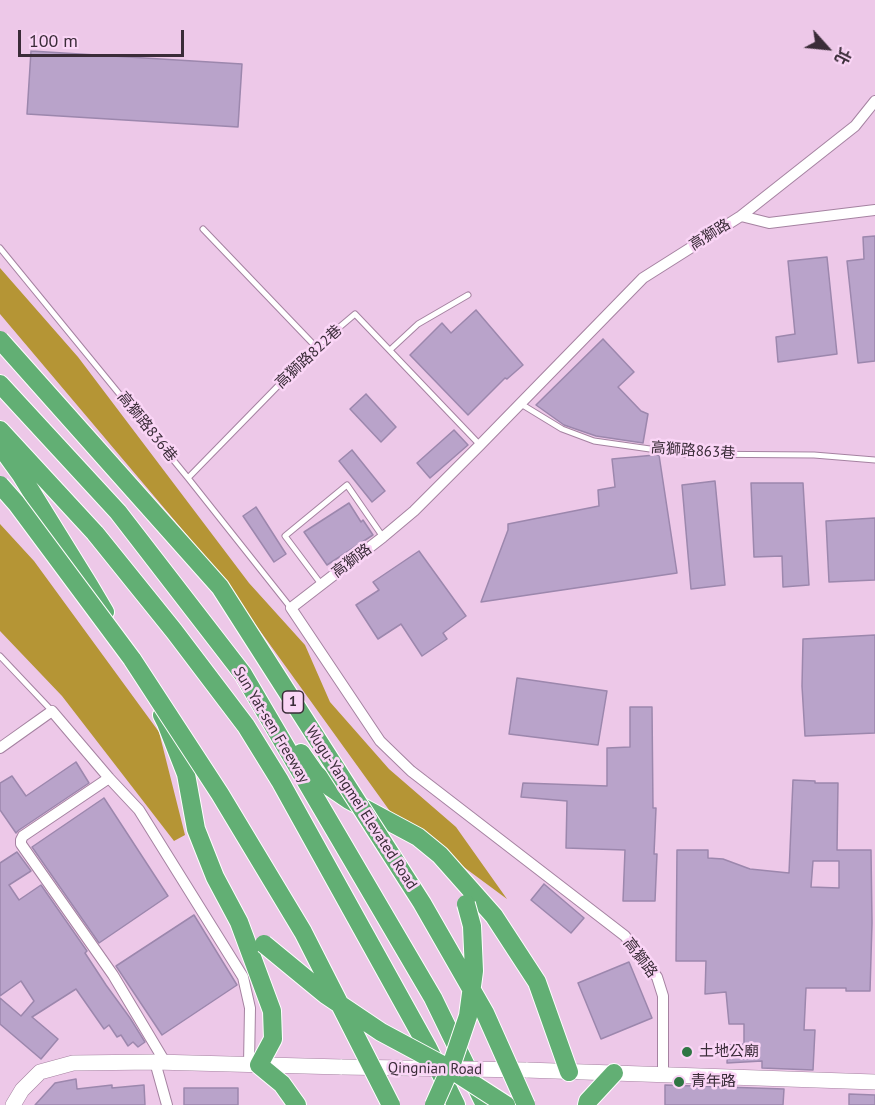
<!DOCTYPE html>
<html>
<head>
<meta charset="utf-8">
<style>
  body { margin:0 }
  #map { position:relative; width:875px; height:1105px; overflow:hidden; background:#edc8e8; font-family:"PT Sans","Noto Sans TC",sans-serif }
  canvas { display:block }
  .north { position:absolute; left:797px; top:18px; width:60px; height:60px; -webkit-text-stroke:4px #fad5f6; paint-order:stroke; rotate:117deg; font-size:16px; font-weight:700; line-height:24px; text-align:center; color:#3a2c38 }
  .north::after { content:''; display:block; margin:auto; width:21px; height:27px; background:#3a2c38; clip-path:polygon(50% 0,100% 100%,50% 72%,0 100%) }
  .scale { position:absolute; left:18px; top:30px; width:166px; height:27px; box-sizing:border-box; border:3px solid #3a2c38; border-top:0; padding-left:8px; font-size:18px; line-height:21px; white-space:nowrap; color:#3a2c38; -webkit-text-stroke:4px #fad5f6; paint-order:stroke }
</style>
</head>
<body>
<div id="map">
<canvas width="875" height="1105"></canvas>
<div class="north">北</div>
<div class="scale">100 m</div>
</div>
<script>
const g = document.querySelector('canvas').getContext('2d');
g.lineJoin = 'round';
function paint(path, color) { g.fillStyle = color; g.fill(path, 'evenodd'); }
const shape = rows => new Path2D(rows.map(r => 'M' + r).join(''));
function stroke(path, color, width, dash) { g.strokeStyle = color; g.lineWidth = width; g.lineCap = dash ? 'butt' : 'round'; g.setLineDash(dash || []); g.stroke(path); }
function label(font, color, halo, rows, align = 'center') {
  g.font = font + ' "PT Sans","Noto Sans TC",sans-serif'; g.lineWidth = 5; g.setLineDash([]); g.textBaseline = 'middle'; g.strokeStyle = halo; g.fillStyle = color; for (const [text, x, y, turn = 0] of rows) {
    g.save(); g.translate(x, y); g.rotate((+turn || 0) * Math.PI / 180); g.textAlign = isNaN(turn) ? turn : align; if (halo) g.strokeText(text, 0, 0); g.fillText(text, 0, 0); g.restore();
  }
}
paint(shape([
  [0,268,78,357,249,583,305,645,330,702,389,769,456,827,507,899,392,814,214,567,0,314],
  [0,524,34,561,159,732,185,835,174,841,62,696,0,631]
]), '#b59535');
const building = shape([
  [31,51,242,64,238,127,27,114,31,51],
  [875,236,875,361,858,363,847,261,864,259,863,237,875,236],
  [827,257,837,354,778,362,776,337,795,334,788,261,827,257],
  [476,310,523,365,507,379,505,378,468,415,410,355,442,323,451,333,476,310],
  [603,339,634,372,618,387,641,411,648,414,643,443,596,436,564,425,536,405,603,339],
  [366,394,396,427,381,442,350,409,366,394],
  [454,430,468,445,430,478,417,463,454,430],
  [352,450,385,491,372,502,339,461,352,450],
  [655,455,659,455,677,573,481,602,508,530,508,524,599,506,598,490,615,487,612,459,655,455],
  [715,481,725,585,691,589,682,485,715,481],
  [751,483,803,483,809,585,783,587,782,556,754,557,751,483],
  [349,503,361,522,363,520,373,535,327,565,304,532,349,503],
  [256,507,286,554,274,562,243,516,256,507],
  [875,518,875,580,829,582,826,521,875,518],
  [419,551,466,616,443,633,447,639,422,656,401,624,378,639,356,605,379,590,373,582,419,551],
  [875,635,875,733,805,736,802,686,803,639,875,635],
  [517,678,607,691,598,745,509,734,517,678],
  [630,707,652,707,653,808,656,808,654,854,657,854,655,901,623,901,625,850,566,848,567,801,521,797,523,783,607,786,607,748,630,747,630,707],
  [76,762,89,783,19,830,16,833,0,810,0,783,12,776,26,796,76,762],
  [793,780,815,781,815,783,838,783,837,850,871,850,872,923,870,991,846,991,846,988,806,988,804,1030,815,1030,813,1070,762,1068,762,1061,727,1063,728,1045,744,1044,744,1024,729,1024,726,992,705,994,706,961,676,961,677,850,708,850,708,858,723,859,750,869,789,873,793,780],
  [813,861,839,861,839,888,811,887,813,861],
  [104,798,168,896,99,943,32,847,104,798],
  [17,852,31,871,9,885,19,900,41,885,87,951,85,953,106,985,130,1018,145,1042,138,1047,133,1042,128,1046,121,1035,117,1037,109,1025,104,1029,76,989,32,1017,58,1039,41,1059,0,1024,0,998,21,1016,34,1001,21,981,0,996,0,863,17,852],
  [544,884,584,918,571,933,531,900,544,884],
  [194,915,237,985,162,1035,116,966,194,915],
  [629,962,652,1018,601,1039,578,983,629,962],
  [76,1079,77,1089,112,1085,112,1088,144,1085,145,1105,35,1105,55,1083,76,1079],
  [665,1085,784,1089,783,1105,665,1105,665,1085],
  [184,1088,238,1088,238,1105,184,1105,184,1088],
  [849,1094,875,1095,875,1105,849,1105,849,1094]
]);
paint(building, '#b9a3ca');
stroke(building, '#9c87ad', 1.5);
const lane = shape([
  [203,229,316,347],
  [0,248,188,478,291,608],
  [390,350,418,324,468,295],
  [521,404,562,429,594,441,685,454,814,455,875,460],
  [188,478,316,347,355,314,480,445],
  [321,584,285,536,347,485,383,537],
  [0,656,52,711]
]);
const street = shape([
  [741,216,769,223,875,210],
  [0,748,52,711,109,778,139,810,243,977,250,1008,249,1064],
  [109,778,23,836,21,840,21,844,113,975,165,1062],
  [155,1062,167,1105],
  [663,1075,663,996,657,977,625,936,411,771,380,741,291,608,383,537,414,511,480,445,643,278,741,216,855,126,875,101]
]);
const secondary = shape([
  [526,1070,875,1082],
  [13,1105,22,1090,40,1072,73,1063,155,1062,342,1067]
]);
const highway = shape([
  [0,384,118,512,243,674,433,998,485,1105],
  [0,430,95,533,174,631,246,726,280,781,427,1046,456,1105],
  [0,446,21,475,89,585,105,612],
  [162,715,166,723,186,774,196,829,215,877,239,922,272,1011,273,1039,259,1065,282,1084,297,1105],
  [301,753,315,773,330,787,349,800,418,837,440,855,494,916,537,982,569,1072],
  [587,1105,588,1101,614,1073]
]);
stroke(lane, '#a582a1', 7);
stroke(street, '#a582a1', 12);
stroke(secondary, '#a582a1', 16);
stroke(highway, '#fff', 20);
stroke(lane, '#fff', 5);
stroke(street, '#fff', 10);
stroke(secondary, '#fff', 15);
stroke(highway, '#62af74', 18);
const secondaryBridge = shape([
  [342,1067,526,1070]
]);
const highwayBridge = shape([
  [0,340,220,587,422,903,485,1013,526,1105],
  [0,485,16,503,132,659,220,794,303,932,391,1105],
  [264,944,326,995,381,1032,450,1069,506,1105],
  [434,1105,450,1069,468,1016,474,971,472,926,466,904]
]);
stroke(secondaryBridge, '#a582a1', 16, []);
stroke(highwayBridge, '#fff', 20, []);
stroke(secondaryBridge, '#fff', 15);
stroke(highwayBridge, '#62af74', 18);
for (const [x, y, r, color] of [
  [687,1052,6,"#2f7643"],
  [679,1082,6,"#2f7643"]
]) { const dot = new Path2D(); dot.arc(x, y, r, 0, 2 * Math.PI); g.fillStyle = color; g.fill(dot); stroke(dot, '#fad5f6', 2); }
for (const [x, y, w] of [
  [293,702,21]
]) { const box = new Path2D(); box.roundRect(x - w / 2, y - 11, w, 22, 4.5); g.fillStyle = '#fad5f6'; g.fill(box); stroke(box, '#3a2c38', 1.5); }
label('bold 14px', '#3a2c38', null, [
  ["1",293,702]
]);
label('15px', '#3a2c38', '#fad5f6', [
  ["高獅路",710,235,-32],
  ["高獅路822巷",309,357,-43],
  ["高獅路836巷",147,427,51],
  ["高獅路863巷",693,451,4],
  ["高獅路",352,561,-37],
  ["Sun Yat-sen Freeway",271,725,59],
  ["Wugu-Yangmei Elevated Road",361,808,57],
  ["高獅路",640,958,53],
  ["Qingnian Road",435,1069,1]
]);
label('15px', '#3a2c38', '#fad5f6', [
  ["土地公廟",699,1052],
  ["青年路",691,1082]
], 'left');
</script>
</body>
</html>
